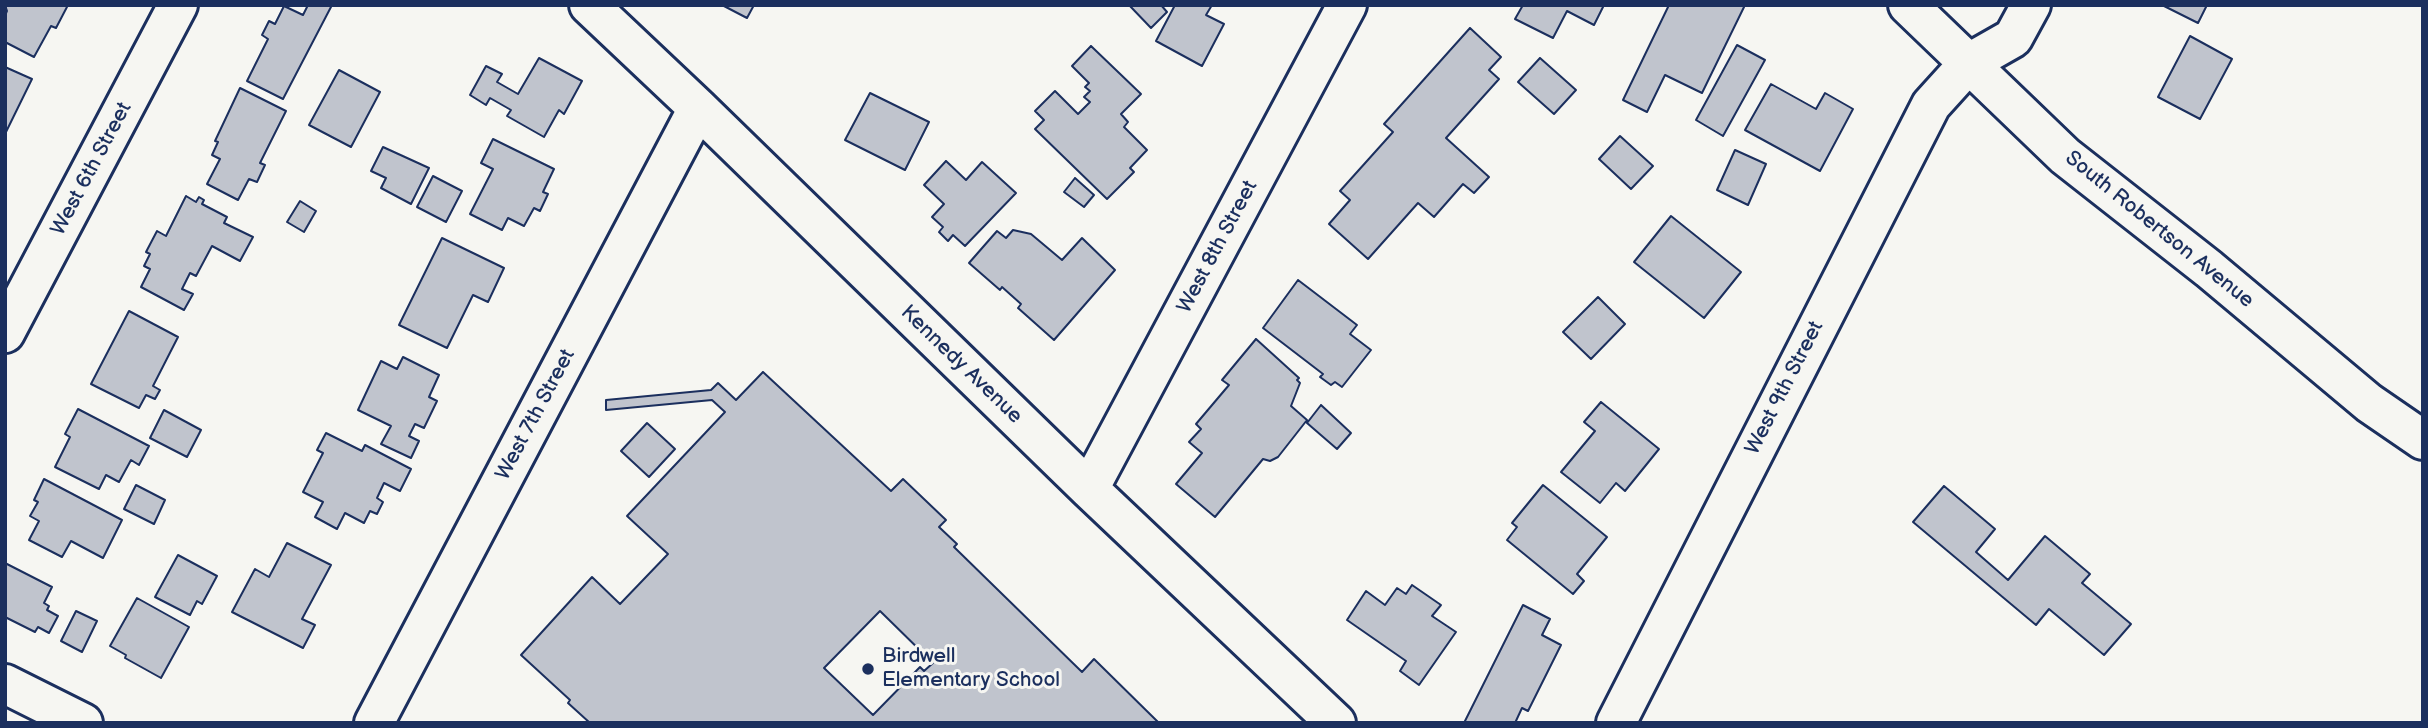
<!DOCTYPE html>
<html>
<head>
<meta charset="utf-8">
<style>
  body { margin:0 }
  #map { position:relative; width:2428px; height:728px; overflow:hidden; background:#f6f6f2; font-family:"Balsamiq Sans",sans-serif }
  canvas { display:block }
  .frame { position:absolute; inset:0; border:7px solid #1b2f5e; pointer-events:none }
</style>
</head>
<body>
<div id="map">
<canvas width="2428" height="728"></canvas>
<div class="frame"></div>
</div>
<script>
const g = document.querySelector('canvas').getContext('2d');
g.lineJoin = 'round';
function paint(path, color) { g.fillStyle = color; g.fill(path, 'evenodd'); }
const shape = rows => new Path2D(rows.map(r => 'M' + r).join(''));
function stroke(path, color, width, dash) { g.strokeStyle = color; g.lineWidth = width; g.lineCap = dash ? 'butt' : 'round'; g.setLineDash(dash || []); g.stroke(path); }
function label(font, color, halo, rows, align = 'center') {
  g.font = font + ' "Balsamiq Sans",sans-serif'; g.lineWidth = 6; g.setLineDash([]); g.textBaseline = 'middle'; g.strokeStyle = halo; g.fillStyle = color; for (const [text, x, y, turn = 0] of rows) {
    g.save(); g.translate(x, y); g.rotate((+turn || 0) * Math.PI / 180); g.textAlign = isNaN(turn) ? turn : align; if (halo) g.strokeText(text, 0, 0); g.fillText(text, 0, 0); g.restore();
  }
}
const building = shape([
  [5,5,68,5,56,28,51,26,34,57,5,42,5,16,7,11,5,5],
  [308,5,332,5,283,99,247,81,268,39,262,35,269,21,275,24,284,6,303,15,308,5],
  [722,5,754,5,747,18,722,5],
  [1129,5,1161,5,1167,12,1151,28,1129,5],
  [1175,5,1212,5,1206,15,1224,24,1202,66,1156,41,1175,5],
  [1523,5,1604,5,1594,25,1567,11,1553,38,1515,19,1523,5],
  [1669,5,1745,5,1702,93,1665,75,1647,112,1623,100,1669,5],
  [2162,5,2207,5,2198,23,2162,5],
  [1470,28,1501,57,1489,70,1499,79,1446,138,1489,177,1474,193,1463,184,1434,217,1418,203,1368,259,1329,224,1350,200,1340,191,1393,132,1384,124,1470,28],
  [2190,36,2232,59,2200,119,2158,97,2190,36],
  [1737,45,1765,60,1723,136,1696,120,1737,45],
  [1091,46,1141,94,1121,114,1128,122,1124,127,1147,150,1130,168,1134,172,1107,199,1035,129,1044,120,1035,111,1055,91,1078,114,1090,102,1084,97,1090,91,1085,87,1089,83,1072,66,1091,46],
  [539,58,582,81,564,114,559,110,544,137,507,116,511,110,490,98,486,105,470,95,486,66,502,74,497,82,518,94,539,58],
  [1540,58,1576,90,1554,114,1518,82,1540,58],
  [5,67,32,79,5,134,5,67],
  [339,70,380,92,351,147,309,125,339,70],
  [1771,84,1816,109,1825,93,1853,109,1820,171,1745,130,1771,84],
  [240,88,286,111,260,163,265,165,257,182,249,179,238,200,207,184,220,159,212,155,218,142,215,141,240,88],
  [870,93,929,122,905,170,845,140,870,93],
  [1620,136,1653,166,1631,189,1599,159,1620,136],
  [493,139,554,169,543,192,548,194,540,211,534,208,524,226,508,218,502,230,470,214,493,169,481,163,493,139],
  [383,147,429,168,411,204,381,188,386,178,371,171,383,147],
  [1735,150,1766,164,1748,205,1717,190,1735,150],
  [946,161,966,180,982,162,1016,193,965,246,953,235,948,241,939,232,943,227,932,217,944,204,924,185,946,161],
  [433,176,462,191,446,222,417,207,433,176],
  [1075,178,1094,195,1084,207,1064,192,1075,178],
  [186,196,196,202,199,197,204,200,202,204,227,217,224,223,253,237,240,261,212,246,196,276,190,273,182,289,193,294,184,310,141,287,150,269,144,266,150,254,146,252,157,231,166,236,186,196],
  [300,201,316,211,304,232,287,222,300,201],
  [1671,216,1741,272,1704,318,1634,262,1671,216],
  [1013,230,1031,234,1062,260,1082,238,1115,270,1054,340,1018,308,1021,304,1002,287,1000,290,969,263,997,231,1006,238,1013,230],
  [442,238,504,268,488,302,473,295,447,348,399,325,442,238],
  [1298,280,1357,325,1350,334,1371,350,1342,387,1335,382,1331,385,1320,377,1323,374,1263,328,1298,280],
  [1598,297,1625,324,1591,359,1563,332,1598,297],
  [129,311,178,337,153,386,160,390,155,399,146,395,139,408,91,384,129,311],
  [1256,339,1299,378,1297,380,1300,383,1291,406,1307,420,1278,457,1270,461,1263,459,1215,517,1176,484,1202,453,1189,442,1201,429,1196,424,1229,385,1222,380,1256,339],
  [403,357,439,375,429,397,437,401,424,428,415,424,409,436,419,441,411,458,381,444,391,426,358,410,381,361,397,369,403,357],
  [763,372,891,491,903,479,946,520,939,527,957,544,954,547,1082,672,1094,659,1159,723,590,723,568,703,570,700,521,655,592,577,620,604,668,554,627,516,725,412,712,400,606,410,606,400,711,390,718,383,736,400,763,372],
  [880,611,933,663,924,671,920,667,873,715,824,668,880,611],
  [1601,402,1659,449,1625,491,1616,483,1600,503,1561,472,1595,431,1584,422,1601,402],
  [1321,405,1351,433,1337,449,1307,423,1321,405],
  [78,409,149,446,139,465,131,460,119,482,106,475,99,489,55,467,70,437,65,434,78,409],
  [164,410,201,430,187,457,150,438,164,410],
  [647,423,675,449,649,477,621,451,647,423],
  [326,433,362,451,365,445,411,469,400,491,384,483,377,498,383,502,377,514,370,511,364,523,345,513,337,529,315,517,323,502,303,492,323,453,317,450,326,433],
  [44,479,122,520,103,558,71,541,62,557,29,540,39,521,30,516,38,502,34,500,44,479],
  [136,485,165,500,154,524,124,509,136,485],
  [1543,485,1607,537,1577,574,1584,581,1573,594,1507,540,1517,527,1512,523,1543,485],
  [1944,486,1995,529,1976,552,2008,580,2045,536,2090,574,2082,583,2131,624,2104,655,2049,609,2036,625,1913,522,1944,486],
  [287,543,331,565,302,619,315,625,303,648,232,612,255,569,269,577,287,543],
  [178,555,217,576,202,604,197,601,190,615,155,597,178,555],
  [5,563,52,587,44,603,49,606,47,610,58,616,49,633,38,627,35,632,5,617,5,563],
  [1412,585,1441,605,1432,616,1456,632,1419,685,1400,671,1406,661,1347,620,1366,591,1385,605,1397,588,1406,594,1412,585],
  [137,598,189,627,161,678,125,658,126,655,110,646,137,598],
  [1523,605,1550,619,1542,635,1561,645,1528,711,1522,708,1515,723,1464,723,1523,605],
  [76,611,97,621,82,652,61,641,76,611]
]);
paint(building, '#c0c4cd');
stroke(building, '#1b2f5e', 2);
const minor = shape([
  [589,5,698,108,1089,489,1336,723],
  [1908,5,2065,156,2209,269,2369,403,2423,440],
  [5,333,178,5],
  [1089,489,1347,5],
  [5,684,83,723],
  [374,723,698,108],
  [1616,723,1931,105,1969,63,2013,38,2031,5]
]);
stroke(minor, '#1b2f5e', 44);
stroke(minor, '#f6f6f2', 38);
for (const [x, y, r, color] of [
  [868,669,7,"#1b2f5e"]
]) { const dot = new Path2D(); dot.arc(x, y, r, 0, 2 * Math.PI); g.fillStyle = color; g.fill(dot); stroke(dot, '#f6f6f2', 2.5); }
label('21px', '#1b2f5e', '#f6f6f2', [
  ["West 6th Street",92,169,-62],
  ["South Robertson Avenue",2159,230,39],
  ["West 8th Street",1218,247,-62],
  ["Kennedy Avenue",961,365,44],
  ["West 9th Street",1785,388,-63],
  ["West 7th Street",536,415,-62]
]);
label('21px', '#1b2f5e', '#f6f6f2', [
  ["Birdwell",882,657],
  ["Elementary School",882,681]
], 'left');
</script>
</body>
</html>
